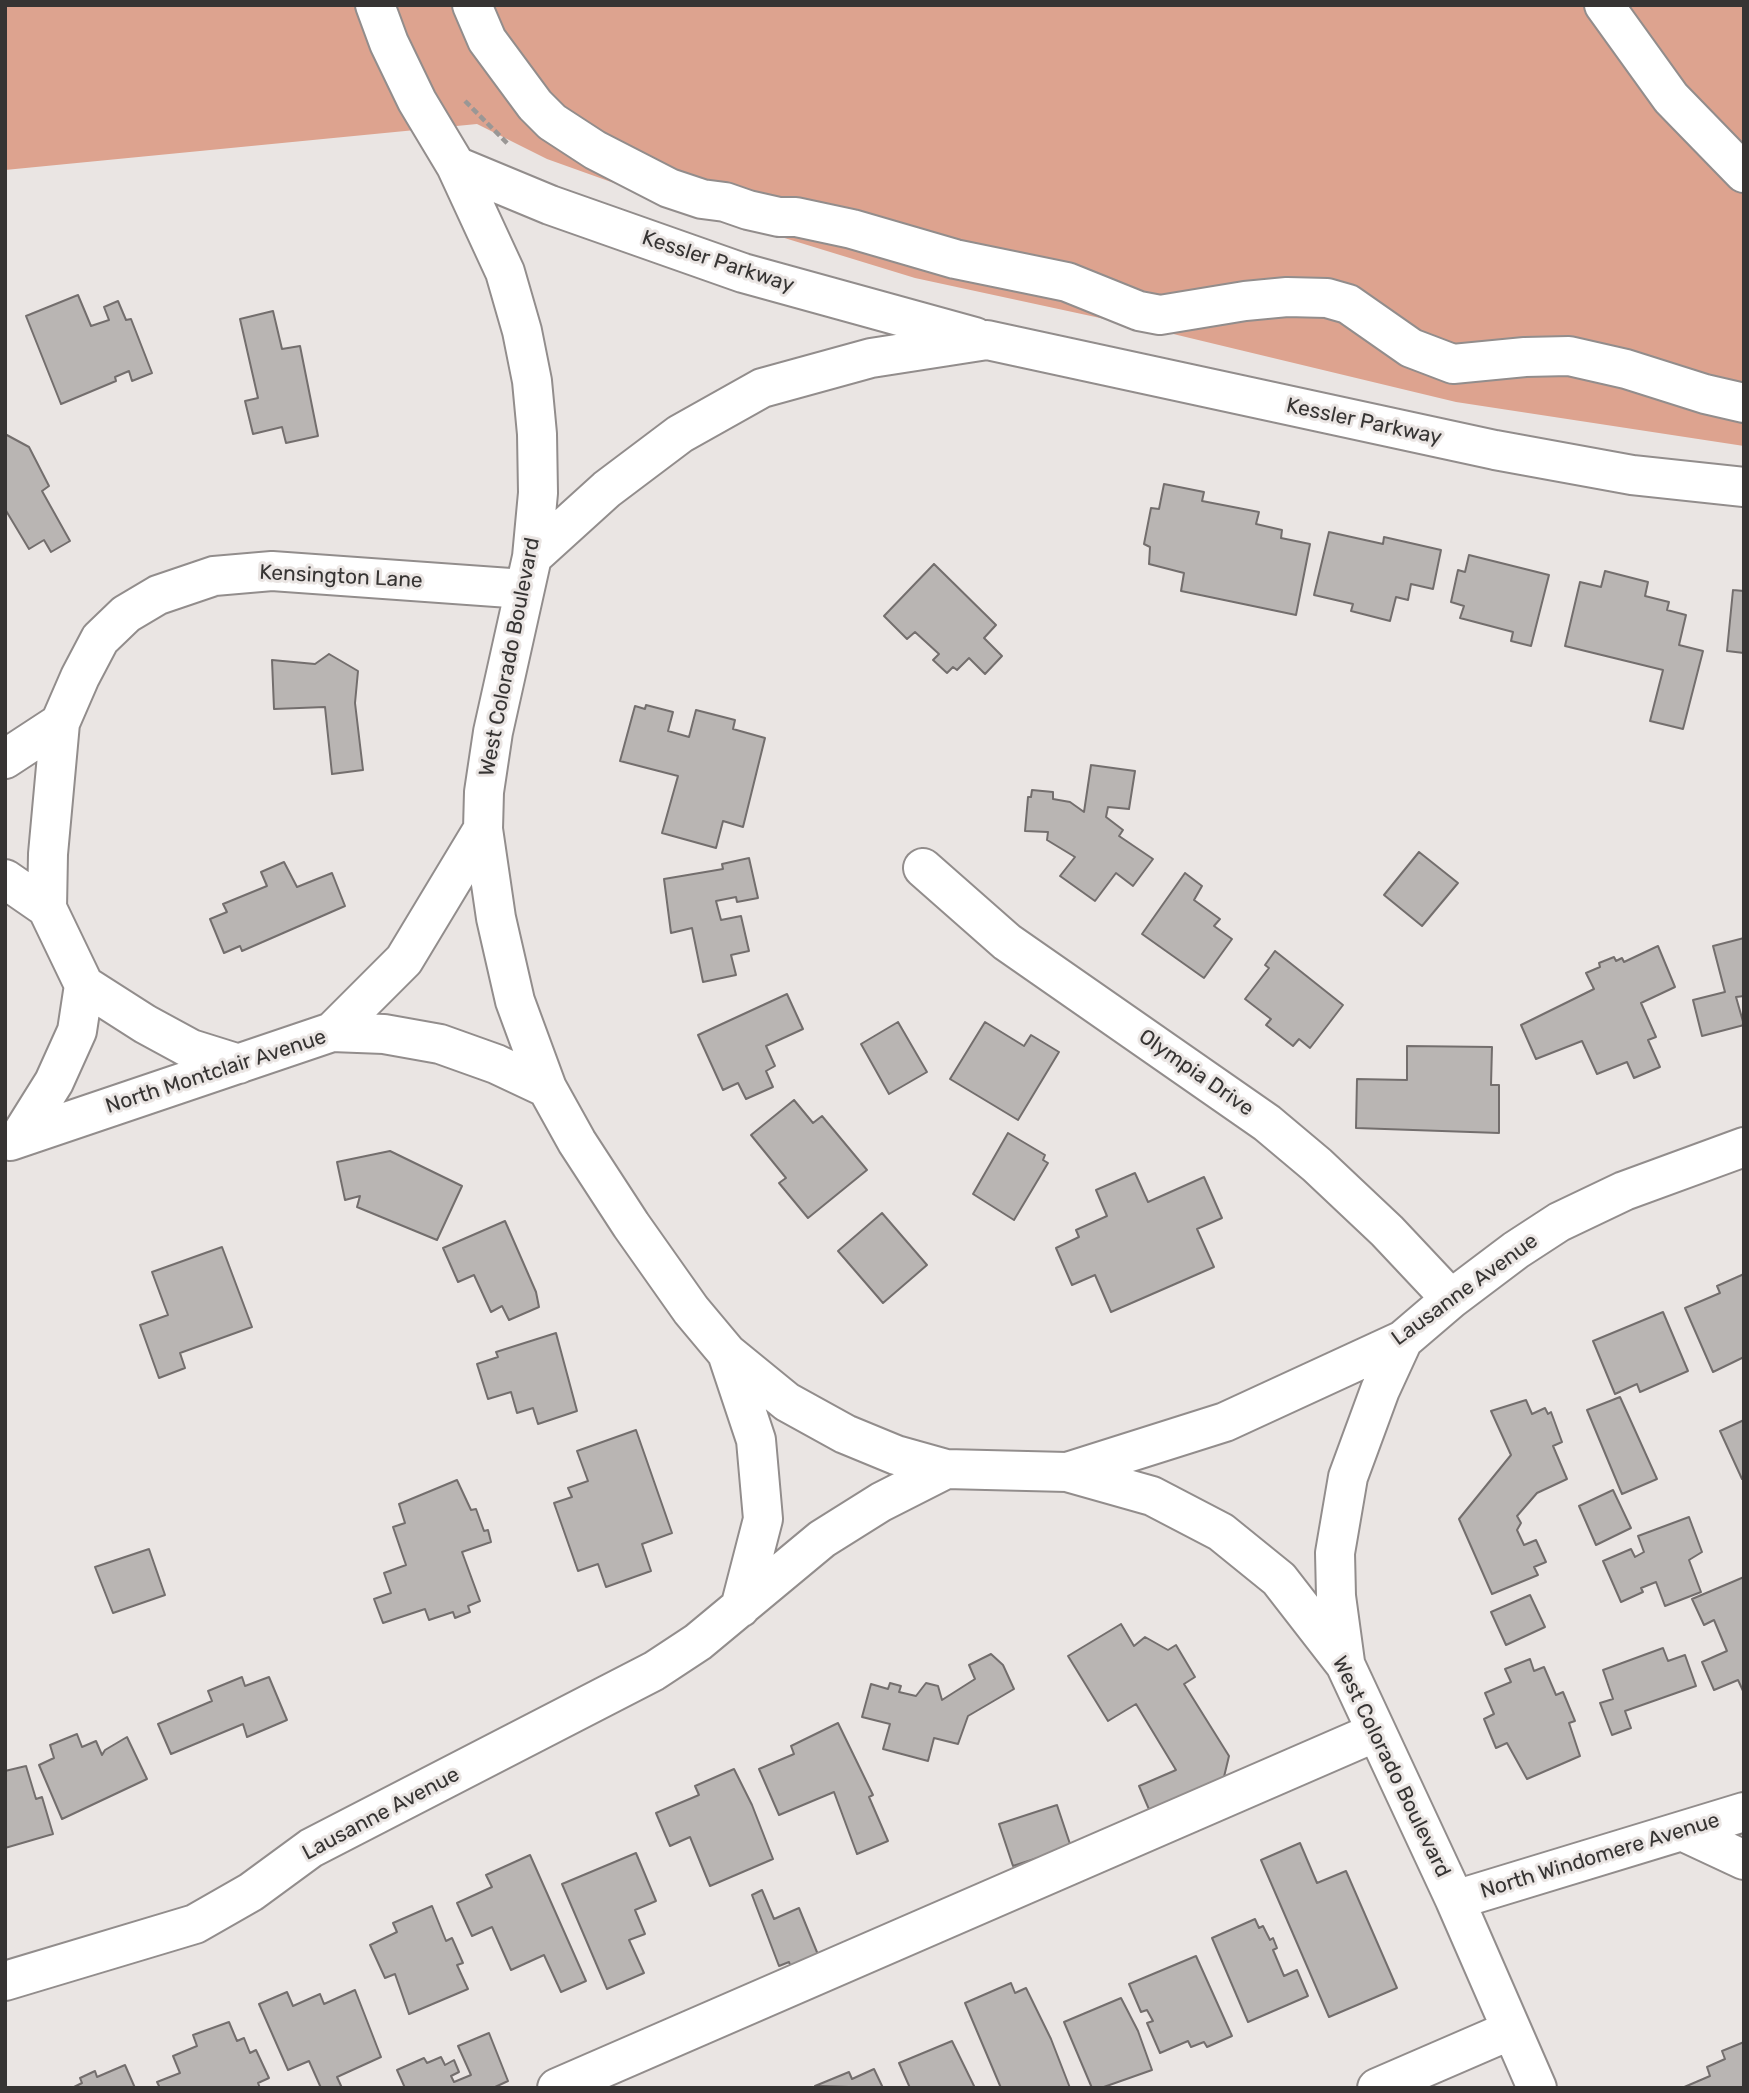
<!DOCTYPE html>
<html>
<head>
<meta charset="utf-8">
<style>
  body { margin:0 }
  #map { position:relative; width:1749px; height:2093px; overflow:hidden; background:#eae5e3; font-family:Rubik,sans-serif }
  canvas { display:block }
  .frame { position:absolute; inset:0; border:7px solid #363433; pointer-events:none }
</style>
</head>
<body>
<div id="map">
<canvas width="1749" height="2093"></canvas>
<div class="frame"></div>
</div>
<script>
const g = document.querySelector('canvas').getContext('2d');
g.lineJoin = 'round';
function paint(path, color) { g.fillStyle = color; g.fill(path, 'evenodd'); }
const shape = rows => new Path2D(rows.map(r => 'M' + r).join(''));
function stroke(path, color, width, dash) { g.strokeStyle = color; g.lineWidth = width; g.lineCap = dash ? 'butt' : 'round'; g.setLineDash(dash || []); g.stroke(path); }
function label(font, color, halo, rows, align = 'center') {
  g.font = font + ' Rubik,sans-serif'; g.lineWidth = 6; g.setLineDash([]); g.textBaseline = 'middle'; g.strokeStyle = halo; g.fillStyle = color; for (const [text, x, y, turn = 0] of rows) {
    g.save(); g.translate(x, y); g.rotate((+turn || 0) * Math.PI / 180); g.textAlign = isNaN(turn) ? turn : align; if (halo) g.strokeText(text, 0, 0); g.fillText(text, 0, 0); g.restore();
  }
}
paint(shape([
  [5,5,1744,5,1744,446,1456,402,1165,332,915,278,667,202,547,159,477,124,5,170]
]), '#dda38f');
const building = shape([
  [78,295,91,326,109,320,104,307,118,301,126,320,131,319,152,373,132,381,129,371,115,377,116,381,61,404,26,316,78,295],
  [273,311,282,349,300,346,318,436,286,443,282,427,253,434,245,401,258,398,240,319,273,311],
  [5,434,29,447,49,486,42,491,70,541,51,552,44,540,29,549,5,509,5,434],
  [1164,484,1204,492,1202,501,1259,512,1256,524,1282,530,1281,538,1310,544,1296,615,1181,591,1184,573,1149,564,1150,547,1144,544,1151,508,1159,509,1164,484],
  [1329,532,1383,544,1384,537,1441,550,1433,589,1411,584,1408,600,1396,597,1390,621,1351,611,1353,604,1314,595,1329,532],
  [1469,555,1549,575,1531,646,1511,641,1513,632,1460,618,1464,606,1451,602,1458,570,1465,572,1469,555],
  [934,564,996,625,984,638,1002,656,985,674,969,658,957,670,953,667,947,673,933,660,939,654,915,632,907,639,884,616,934,564],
  [1605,571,1648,582,1645,596,1669,602,1667,610,1686,615,1679,645,1703,651,1683,729,1650,721,1663,670,1565,646,1580,582,1601,587,1605,571],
  [1733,590,1744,591,1744,653,1727,651,1733,590],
  [329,654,358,671,355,703,363,770,332,774,325,707,274,709,272,660,315,664,329,654],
  [646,705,673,712,668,731,689,737,696,710,735,720,733,729,765,738,743,827,723,821,716,848,662,833,678,776,620,761,635,706,645,709,646,705],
  [1091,765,1135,771,1129,809,1108,807,1106,817,1123,830,1119,836,1153,859,1133,886,1116,873,1095,901,1060,876,1075,857,1047,840,1048,832,1025,831,1028,797,1031,797,1032,790,1053,792,1053,799,1070,802,1084,812,1091,765],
  [1419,852,1458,883,1422,926,1384,895,1419,852],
  [749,858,758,898,737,902,736,897,716,901,721,920,741,916,749,951,731,955,736,975,703,982,692,928,671,933,664,879,723,869,722,864,749,858],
  [284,862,297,887,332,873,345,906,242,951,240,946,224,953,210,919,227,912,223,904,267,886,261,872,284,862],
  [1185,873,1202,886,1194,900,1220,919,1214,926,1232,939,1204,978,1142,934,1185,873],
  [1744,938,1744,996,1736,997,1744,1025,1702,1036,1693,1000,1725,992,1713,946,1744,938],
  [1658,946,1675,987,1641,1003,1656,1037,1648,1040,1660,1067,1634,1078,1627,1062,1597,1074,1582,1041,1536,1059,1521,1025,1594,989,1586,973,1600,967,1599,963,1614,957,1616,961,1622,958,1624,962,1658,946],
  [1275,951,1343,1005,1310,1048,1299,1039,1293,1046,1266,1025,1271,1019,1245,999,1269,968,1265,965,1275,951],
  [787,994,803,1029,766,1046,775,1066,766,1071,773,1087,746,1099,738,1083,723,1090,698,1035,787,994],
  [898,1022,927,1072,889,1094,861,1044,898,1022],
  [985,1022,1024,1046,1031,1035,1059,1052,1018,1120,950,1079,985,1022],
  [1407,1046,1492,1047,1491,1085,1499,1085,1499,1133,1356,1128,1357,1079,1407,1080,1407,1046],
  [794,1100,813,1123,822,1116,867,1170,808,1218,779,1183,786,1178,751,1135,794,1100],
  [1008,1133,1045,1155,1043,1160,1048,1163,1014,1220,973,1194,1008,1133],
  [390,1151,462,1186,437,1240,357,1207,360,1196,345,1200,337,1162,390,1151],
  [1135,1173,1148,1202,1204,1177,1222,1218,1197,1229,1214,1267,1111,1312,1095,1275,1072,1285,1056,1248,1079,1237,1076,1230,1107,1216,1096,1190,1135,1173],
  [882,1213,927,1265,883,1303,838,1251,882,1213],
  [505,1221,536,1292,539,1307,509,1320,502,1306,491,1312,474,1275,458,1282,443,1248,505,1221],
  [222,1247,252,1327,180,1353,185,1368,159,1378,140,1325,168,1315,152,1272,222,1247],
  [1744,1274,1744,1357,1713,1372,1685,1308,1720,1293,1717,1286,1744,1274],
  [1663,1312,1688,1371,1640,1392,1637,1384,1615,1394,1593,1341,1663,1312],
  [556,1333,577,1411,538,1424,533,1408,517,1413,511,1392,488,1399,477,1364,498,1357,496,1352,556,1333],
  [1620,1397,1657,1479,1622,1494,1587,1410,1620,1397],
  [1526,1400,1532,1414,1545,1408,1548,1414,1551,1412,1562,1442,1553,1446,1567,1479,1537,1493,1517,1516,1521,1523,1517,1530,1524,1545,1536,1540,1546,1562,1534,1567,1538,1575,1492,1594,1459,1519,1511,1455,1491,1411,1526,1400],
  [1744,1420,1744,1478,1742,1479,1720,1431,1744,1420],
  [636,1430,672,1533,642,1544,651,1571,606,1587,598,1564,578,1571,554,1503,572,1497,568,1488,588,1481,577,1451,636,1430],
  [457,1480,471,1510,476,1509,484,1531,488,1530,491,1542,462,1552,480,1601,468,1606,470,1612,455,1618,453,1612,429,1620,425,1609,383,1623,374,1599,391,1593,384,1573,406,1565,393,1527,405,1523,399,1504,457,1480],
  [1613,1490,1631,1528,1596,1545,1579,1506,1613,1490],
  [1689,1517,1702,1552,1689,1560,1701,1592,1665,1606,1656,1582,1641,1588,1643,1592,1621,1602,1603,1561,1631,1549,1635,1557,1644,1552,1638,1536,1689,1517],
  [149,1549,165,1595,113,1613,95,1567,149,1549],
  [1744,1577,1744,1693,1738,1680,1714,1690,1702,1662,1727,1651,1714,1620,1704,1625,1692,1599,1744,1577],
  [1530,1595,1545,1627,1506,1645,1491,1612,1530,1595],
  [1121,1624,1134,1646,1145,1637,1168,1650,1176,1645,1195,1677,1184,1684,1229,1756,1223,1781,1151,1814,1139,1786,1176,1770,1136,1704,1108,1721,1068,1656,1121,1624],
  [1663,1648,1668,1661,1685,1655,1696,1686,1625,1711,1631,1728,1612,1735,1600,1703,1613,1699,1603,1670,1663,1648],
  [991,1654,1003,1665,1014,1689,968,1716,958,1744,934,1738,928,1761,883,1749,890,1724,862,1717,871,1684,888,1689,890,1683,901,1686,899,1692,916,1696,926,1683,938,1686,942,1700,975,1679,969,1665,991,1654],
  [1530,1659,1534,1671,1544,1667,1556,1695,1563,1692,1575,1721,1569,1723,1580,1756,1527,1779,1507,1743,1496,1748,1484,1719,1494,1714,1485,1693,1511,1682,1505,1669,1530,1659],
  [242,1677,245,1686,269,1677,287,1720,247,1737,243,1724,171,1754,158,1724,212,1701,208,1691,242,1677],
  [838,1723,873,1795,869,1797,888,1841,857,1854,834,1792,779,1815,759,1769,794,1754,791,1746,838,1723],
  [77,1734,82,1747,96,1741,102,1755,105,1750,127,1737,147,1779,62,1819,39,1765,54,1758,50,1745,77,1734],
  [26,1766,36,1799,42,1797,53,1834,5,1848,5,1771,26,1766],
  [734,1769,752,1805,773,1859,710,1886,690,1837,670,1846,656,1813,699,1795,695,1786,734,1769],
  [1057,1805,1071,1847,1013,1866,999,1824,1057,1805],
  [1300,1843,1317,1883,1346,1871,1397,1988,1329,2017,1261,1860,1300,1843],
  [636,1853,656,1901,635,1910,645,1934,629,1940,644,1973,607,1989,562,1884,636,1853],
  [530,1855,586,1981,561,1992,544,1955,511,1970,492,1927,472,1936,457,1903,492,1887,486,1875,530,1855],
  [762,1890,774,1919,799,1908,821,1962,793,1973,789,1962,779,1966,752,1895,762,1890],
  [432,1906,446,1941,452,1938,463,1963,457,1965,468,1989,409,2014,395,1974,385,1978,370,1945,397,1932,393,1923,432,1906],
  [1255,1919,1259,1928,1263,1926,1270,1940,1273,1938,1277,1948,1273,1950,1284,1976,1297,1970,1308,1996,1248,2022,1212,1938,1255,1919],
  [1196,1956,1232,2036,1207,2047,1204,2042,1191,2047,1188,2041,1160,2053,1147,2023,1153,2021,1147,2010,1141,2012,1129,1984,1196,1956],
  [1011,1983,1015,1993,1026,1988,1051,2039,1070,2088,1001,2088,965,2003,1011,1983],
  [355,1990,381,2057,337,2077,342,2088,321,2088,309,2061,288,2070,259,2004,287,1992,293,2006,320,1994,324,2004,355,1990],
  [1121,1998,1138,2031,1152,2070,1101,2088,1092,2088,1064,2022,1121,1998],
  [229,2022,237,2041,244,2038,250,2053,256,2050,269,2078,258,2083,260,2088,160,2088,157,2082,180,2073,173,2056,197,2046,193,2035,229,2022],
  [489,2033,508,2081,493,2088,405,2088,397,2070,424,2058,427,2063,441,2057,445,2065,454,2060,459,2072,451,2076,454,2082,471,2075,458,2046,489,2033],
  [952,2041,975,2088,910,2088,899,2063,952,2041],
  [1744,2042,1744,2088,1682,2088,1710,2076,1707,2067,1725,2059,1722,2051,1744,2042],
  [125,2065,135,2088,72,2088,82,2083,80,2078,95,2071,97,2077,125,2065],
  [874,2069,883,2088,815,2086,849,2072,852,2079,874,2069]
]);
paint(building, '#b9b5b3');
stroke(building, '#736e6d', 2);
const minor = shape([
  [375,5,389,43,417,101,456,166,505,272,522,331,532,381,537,434,538,493,532,557,493,732,484,792,483,829,496,918,515,1001,547,1088,577,1142,631,1225,691,1310,727,1353,787,1402,845,1434,896,1455,946,1469,1067,1472,1152,1496,1221,1532,1279,1579,1345,1664,1455,1900,1537,2088],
  [472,5,487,40,535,105,552,122,595,150,669,188,702,199,725,202,748,210,779,217,796,217,852,229,955,259,1067,282,1139,311,1160,315,1245,301,1287,297,1327,298,1348,304,1411,348,1453,364,1525,357,1569,356,1626,369,1705,394,1744,403],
  [1604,5,1671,98,1744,173],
  [456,166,550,205,743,273,975,337],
  [532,557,607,489,680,434,762,388,871,358,987,340,1495,450,1632,475,1744,487],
  [5,759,60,723],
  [923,868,1007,942,1267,1123,1317,1165,1387,1231,1451,1299],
  [5,879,47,908],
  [84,985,145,1024,191,1049,239,1064],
  [332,1032,404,960,483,829],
  [19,1138,54,1082,77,1031,84,985,47,908,48,854,60,723,80,677,100,639,126,614,158,595,214,576,272,571,524,589],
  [10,1141,332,1032,384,1034,440,1044,496,1064,547,1088],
  [727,1353,756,1440,763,1519,740,1608],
  [1067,1472,1225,1422,1403,1340,1451,1299,1516,1250,1559,1222,1624,1191,1744,1147],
  [1345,1662,1336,1596,1335,1553,1348,1477,1380,1390,1403,1340],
  [1684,1832,1744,1860],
  [1455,1900,1744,1812],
  [5,1981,195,1924,251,1892,311,1848,654,1671,698,1642,822,1539,881,1502,946,1469],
  [557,2088,1376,1732],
  [1377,2088,1511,2030]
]);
stroke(minor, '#928d8c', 42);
stroke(shape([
  [465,101,508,144]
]), '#9a9795', 4.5, [7, 3.5]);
stroke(minor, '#fff', 38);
label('21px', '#363433', '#eae5e3', [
  ["Kessler Parkway",718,262,18],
  ["Kessler Parkway",1364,422,12],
  ["Kensington Lane",341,577,3],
  ["West Colorado Boulevard",510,657,-79],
  ["North Montclair Avenue",216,1072,-18],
  ["Olympia Drive",1196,1073,35],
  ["Lausanne Avenue",1465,1290,-36],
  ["West Colorado Boulevard",1391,1767,64],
  ["Lausanne Avenue",381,1814,-28],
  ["North Windomere Avenue",1600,1856,-17]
]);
</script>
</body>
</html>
